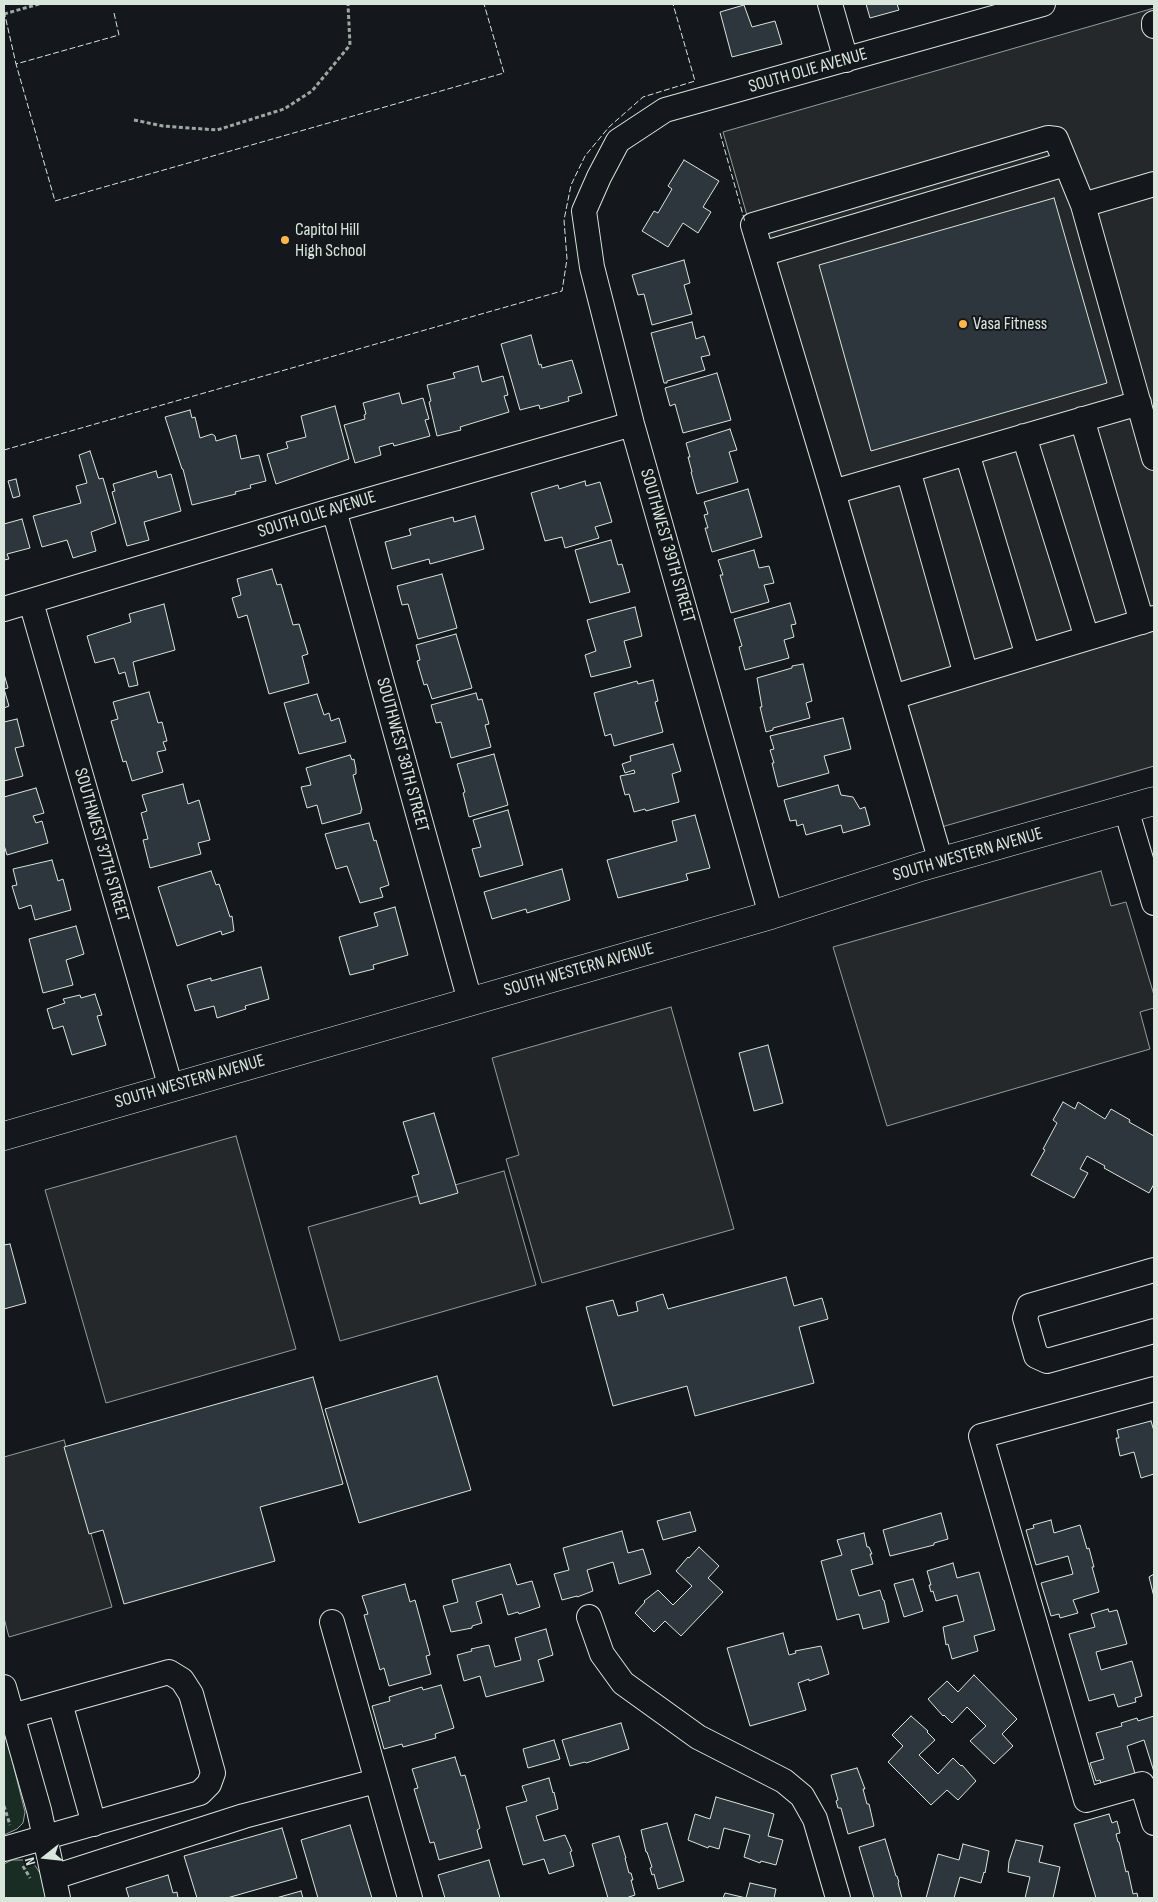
<!DOCTYPE html>
<html>
<head>
<meta charset="utf-8">
<style>
  body { margin:0 }
  #map { position:relative; width:1158px; height:1902px; overflow:hidden; background:#14181c; font-family:"Sofia Sans Condensed",sans-serif }
  canvas { display:block }
  .frame { position:absolute; inset:0; border:5px solid #d8e6dc; pointer-events:none }
  .north { position:absolute; left:20px; top:1832px; width:50px; height:50px; -webkit-text-stroke:4px #14181c; paint-order:stroke; rotate:254deg; font-size:14px; font-weight:700; line-height:20px; text-align:center; color:#d8e6dc }
  .north::after { content:''; display:block; margin:auto; width:18px; height:22px; background:#d8e6dc; clip-path:polygon(50% 0,100% 100%,50% 72%,0 100%) }
</style>
</head>
<body>
<div id="map">
<canvas width="1158" height="1902"></canvas>
<div class="frame"></div>
<div class="north">N</div>
</div>
<script>
const g = document.querySelector('canvas').getContext('2d');
g.lineJoin = 'round';
function paint(path, color) { g.fillStyle = color; g.fill(path, 'evenodd'); }
const shape = rows => new Path2D(rows.map(r => 'M' + r).join(''));
function stroke(path, color, width, dash) { g.strokeStyle = color; g.lineWidth = width; g.lineCap = dash ? 'butt' : 'round'; g.setLineDash(dash || []); g.stroke(path); }
function label(font, color, halo, rows, align = 'center') {
  g.font = font + ' "Sofia Sans Condensed",sans-serif'; g.lineWidth = 4; g.setLineDash([]); g.textBaseline = 'middle'; g.strokeStyle = halo; g.fillStyle = color; for (const [text, x, y, turn = 0] of rows) {
    g.save(); g.translate(x, y); g.rotate((+turn || 0) * Math.PI / 180); g.textAlign = isNaN(turn) ? turn : align; if (halo) g.strokeText(text, 0, 0); g.fillText(text, 0, 0); g.restore();
  }
}
const green = shape([
  [4,1728,25,1812,23,1823,17,1829,4,1835,4,1728],
  [12,1860,27,1860,34,1864,40,1873,46,1898,4,1898,4,1864,12,1860]
]);
paint(green, '#1a2d24');
stroke(green, '#939e99', 1);
const parking = shape([
  [1154,8,1154,766,924,832,723,132,1154,8],
  [1101,871,1111,906,1126,902,1154,995,1154,1008,1140,1012,1150,1049,887,1126,833,947,1101,871],
  [671,1007,734,1229,542,1283,506,1159,519,1155,492,1058,671,1007],
  [236,1136,296,1349,106,1403,45,1190,236,1136],
  [504,1171,536,1285,340,1341,308,1227,504,1171],
  [64,1440,112,1607,9,1637,4,1618,4,1457,64,1440]
]);
paint(parking, '#24282b');
stroke(parking, '#939e99', 1);
const building = shape([
  [866,4,897,4,899,10,870,18,866,4],
  [744,5,752,27,775,21,782,44,732,57,720,12,744,5],
  [684,160,719,181,703,207,711,212,698,233,683,223,668,247,642,231,654,211,658,213,672,189,668,186,684,160],
  [1054,198,1107,383,871,451,819,265,1054,198],
  [684,260,690,283,684,285,692,314,652,325,644,294,638,295,632,275,684,260],
  [692,322,696,339,704,336,710,355,701,357,705,370,667,381,667,383,664,383,651,333,692,322],
  [531,335,539,365,541,364,542,368,572,360,582,393,568,397,569,401,540,409,539,405,520,410,501,344,531,335],
  [478,366,482,382,503,376,508,395,504,396,509,412,460,427,461,430,437,436,429,402,431,401,427,385,455,378,453,373,478,366],
  [717,373,731,420,683,433,675,404,670,406,665,388,717,373],
  [399,393,402,404,423,398,429,419,425,420,430,436,394,446,393,443,379,447,381,455,355,463,344,425,365,419,364,415,366,414,363,403,399,393],
  [335,406,349,459,276,484,267,454,288,448,286,442,306,437,301,416,335,406],
  [190,410,192,418,195,417,200,438,212,434,215,436,216,441,236,435,241,459,259,455,266,481,250,485,251,488,235,492,236,494,192,505,183,469,182,469,165,417,190,410],
  [730,429,737,450,729,452,738,482,697,494,691,472,692,472,688,457,690,457,686,443,730,429],
  [90,451,99,479,103,478,116,523,91,532,96,551,73,558,67,540,42,547,33,516,81,503,76,486,87,483,79,455,90,451],
  [156,471,158,478,171,474,181,511,144,522,149,540,127,546,112,492,115,491,113,484,156,471],
  [16,479,20,496,13,498,8,481,16,479],
  [585,481,586,486,600,482,612,522,595,527,599,538,565,548,562,537,545,541,531,493,558,485,559,489,585,481],
  [748,489,762,537,712,552,705,528,708,528,704,515,708,514,704,502,748,489],
  [475,516,484,549,430,564,429,559,392,569,385,542,411,535,409,529,453,517,454,522,475,516],
  [22,519,30,548,7,554,9,559,4,560,4,524,22,519],
  [611,540,618,565,622,564,630,592,590,603,575,550,611,540],
  [754,550,759,568,769,566,774,583,764,585,769,602,731,613,720,575,723,575,718,560,754,550],
  [272,569,277,585,281,584,293,625,299,624,308,654,302,656,309,683,269,694,247,615,238,618,232,598,241,595,237,579,272,569],
  [442,574,457,628,418,639,408,604,402,605,397,586,442,574],
  [790,603,796,624,791,625,794,637,784,640,789,658,745,670,739,647,742,646,734,619,790,603],
  [164,604,175,650,133,662,138,685,129,687,125,672,119,674,114,658,95,663,87,636,131,622,129,614,164,604],
  [635,607,642,636,624,641,631,667,591,677,585,655,596,651,587,620,635,607],
  [456,634,472,688,432,699,427,684,424,685,417,661,420,660,416,645,456,634],
  [803,664,812,701,806,703,810,718,773,728,773,730,766,732,760,707,762,707,757,678,792,668,792,666,803,664],
  [4,674,8,688,4,689,9,706,4,708,4,674],
  [653,680,658,701,655,702,663,732,614,746,611,734,605,736,594,693,637,681,638,684,653,680],
  [149,692,158,723,162,722,167,741,163,742,166,750,157,752,163,772,132,781,126,761,123,762,111,721,118,719,113,702,149,692],
  [476,693,478,700,482,699,489,724,485,725,491,747,451,758,441,722,436,723,431,705,476,693],
  [317,694,324,715,329,713,331,721,339,718,346,742,299,754,284,703,317,694],
  [843,718,851,749,824,756,829,773,778,787,772,763,774,763,770,750,774,749,770,736,843,718],
  [17,719,24,746,15,748,23,776,4,781,4,722,17,719],
  [673,744,681,771,672,774,679,802,646,811,645,809,634,812,629,794,625,795,620,776,635,773,634,770,625,773,622,764,631,761,630,756,673,744],
  [494,754,508,805,469,817,463,793,465,792,457,764,494,754],
  [350,755,352,760,354,759,356,769,356,774,353,775,362,810,361,810,361,813,322,824,317,805,307,808,301,787,311,785,306,768,350,755],
  [183,784,188,804,199,800,210,840,198,843,201,854,150,868,143,840,148,839,141,813,147,811,142,795,183,784],
  [838,785,841,795,853,797,860,809,865,807,870,825,843,833,841,825,806,835,803,824,797,826,796,820,790,821,784,800,838,785],
  [36,788,44,813,33,816,36,823,42,821,48,843,7,855,4,845,4,797,36,788],
  [508,810,523,865,480,877,472,849,481,847,473,820,508,810],
  [695,815,710,868,686,874,688,880,618,898,607,860,677,841,672,821,695,815],
  [369,823,374,841,376,840,389,885,380,888,383,897,360,903,347,866,336,869,325,834,369,823],
  [52,860,58,881,63,879,71,910,35,920,31,905,19,909,12,886,17,885,13,869,52,860],
  [562,869,570,900,527,913,526,909,492,919,484,892,562,869],
  [211,871,216,885,219,884,230,917,232,916,234,931,222,935,221,931,177,946,158,887,211,871],
  [395,907,408,955,373,965,374,969,350,975,339,937,378,926,374,913,395,907],
  [76,926,84,954,66,960,73,985,43,993,29,939,76,926],
  [261,967,269,999,245,1006,246,1009,217,1018,214,1006,195,1011,187,985,211,978,211,981,261,967],
  [95,994,102,1015,97,1016,106,1045,72,1055,63,1026,53,1029,47,1009,65,1003,63,999,80,995,81,998,95,994],
  [768,1045,783,1103,754,1111,739,1053,768,1045],
  [1063,1102,1075,1109,1078,1102,1105,1119,1111,1109,1130,1120,1129,1122,1154,1136,1154,1184,1149,1193,1104,1168,1105,1166,1087,1156,1080,1169,1088,1173,1074,1198,1031,1175,1045,1150,1043,1149,1057,1123,1053,1120,1063,1102],
  [434,1113,458,1193,420,1204,412,1176,419,1174,403,1122,434,1113],
  [10,1244,26,1303,4,1309,4,1245,10,1244],
  [786,1277,794,1306,822,1298,828,1319,799,1327,814,1383,695,1416,687,1386,613,1406,586,1307,613,1300,618,1316,638,1311,636,1302,663,1294,668,1309,786,1277],
  [437,1376,471,1490,359,1523,325,1409,437,1376],
  [313,1377,343,1484,260,1507,275,1561,124,1604,103,1530,89,1534,64,1447,313,1377],
  [1151,1421,1154,1431,1154,1474,1141,1478,1134,1452,1120,1456,1116,1438,1119,1438,1117,1430,1151,1421],
  [690,1512,696,1531,663,1540,657,1521,690,1512],
  [941,1513,948,1539,934,1543,934,1545,890,1556,883,1530,941,1513],
  [1051,1520,1054,1533,1080,1525,1087,1549,1089,1548,1094,1567,1092,1567,1099,1592,1073,1600,1078,1613,1060,1618,1059,1614,1051,1616,1041,1583,1073,1574,1068,1556,1036,1565,1026,1530,1034,1528,1033,1525,1051,1520],
  [622,1531,628,1553,643,1549,651,1574,619,1584,613,1562,587,1570,593,1591,577,1597,577,1596,562,1600,554,1574,569,1570,563,1548,622,1531],
  [864,1533,867,1547,869,1547,872,1554,870,1554,873,1564,851,1570,859,1596,880,1590,883,1600,884,1600,889,1622,863,1629,859,1614,837,1620,821,1561,842,1555,837,1540,864,1533],
  [699,1547,719,1566,708,1578,723,1592,681,1636,665,1621,654,1632,635,1613,645,1602,644,1601,658,1590,673,1605,692,1586,676,1571,688,1557,689,1558,699,1547],
  [953,1563,957,1578,979,1572,995,1630,974,1636,978,1651,952,1659,948,1644,946,1645,943,1627,964,1621,957,1595,936,1601,933,1591,931,1592,929,1585,931,1585,927,1571,953,1563],
  [510,1564,517,1585,532,1581,540,1607,519,1614,518,1612,508,1615,502,1594,476,1602,482,1623,472,1626,472,1628,451,1632,443,1606,458,1602,452,1580,510,1564],
  [1154,1574,1154,1597,1149,1577,1154,1574],
  [913,1579,923,1611,904,1617,894,1584,913,1579],
  [405,1584,410,1602,415,1600,430,1655,426,1656,431,1674,389,1686,384,1668,380,1670,364,1615,368,1614,362,1596,405,1584],
  [1108,1609,1109,1612,1117,1610,1127,1644,1096,1652,1101,1670,1132,1661,1142,1696,1135,1698,1136,1702,1118,1707,1114,1694,1089,1701,1069,1634,1095,1627,1091,1614,1108,1609],
  [546,1629,553,1655,538,1660,544,1681,486,1697,480,1676,464,1681,457,1655,472,1651,471,1649,489,1645,495,1667,521,1660,515,1638,546,1629],
  [783,1633,789,1655,796,1653,795,1651,821,1646,829,1674,809,1681,809,1679,798,1683,806,1710,750,1726,727,1648,783,1633],
  [974,1675,1017,1719,1002,1734,1013,1746,994,1764,970,1741,986,1726,967,1707,952,1723,944,1715,943,1716,928,1699,947,1681,958,1692,974,1675],
  [441,1685,454,1728,435,1734,436,1738,403,1747,402,1744,384,1749,372,1706,390,1701,389,1697,422,1687,423,1690,441,1685],
  [911,1716,928,1731,927,1732,935,1740,919,1755,938,1774,953,1758,961,1766,962,1765,976,1781,958,1800,947,1790,931,1805,888,1762,903,1746,892,1735,911,1716],
  [1154,1716,1154,1772,1144,1740,1127,1746,1136,1777,1102,1787,1100,1780,1096,1781,1090,1763,1104,1759,1096,1733,1122,1726,1121,1723,1137,1718,1138,1721,1154,1716],
  [621,1723,629,1749,586,1763,585,1762,570,1766,562,1740,621,1723],
  [554,1740,560,1759,528,1768,523,1749,554,1740],
  [455,1757,461,1776,465,1775,480,1828,477,1830,482,1848,439,1860,434,1842,430,1843,414,1789,418,1788,412,1769,455,1757],
  [857,1768,865,1789,863,1789,867,1804,869,1804,874,1826,848,1834,841,1808,838,1808,836,1801,838,1800,831,1775,857,1768],
  [549,1778,553,1793,554,1792,558,1809,536,1816,544,1841,565,1835,572,1851,570,1852,574,1866,549,1874,544,1859,523,1865,506,1807,527,1801,522,1786,549,1778],
  [716,1797,774,1814,768,1836,783,1840,776,1865,761,1861,760,1863,744,1857,750,1835,724,1828,719,1849,709,1846,708,1848,688,1840,695,1814,710,1819,716,1797],
  [1109,1814,1112,1823,1117,1821,1120,1833,1116,1834,1118,1842,1119,1842,1126,1872,1128,1871,1133,1894,1137,1893,1138,1898,1096,1898,1074,1824,1109,1814],
  [667,1823,684,1881,658,1889,654,1874,652,1875,650,1868,652,1867,647,1852,646,1852,641,1830,667,1823],
  [350,1825,372,1898,318,1898,301,1840,350,1825],
  [282,1828,297,1878,227,1898,197,1898,184,1856,282,1828],
  [619,1836,626,1858,625,1858,629,1873,631,1873,633,1880,631,1880,635,1895,626,1898,608,1898,592,1844,619,1836],
  [885,1839,896,1876,897,1876,899,1882,898,1883,902,1898,874,1898,859,1847,885,1839],
  [1016,1840,1043,1846,1039,1862,1060,1867,1053,1898,1025,1898,1030,1877,1008,1872,1009,1861,1016,1840],
  [963,1844,989,1851,985,1873,984,1872,981,1883,960,1877,954,1898,926,1898,938,1854,959,1860,963,1844],
  [489,1860,500,1898,445,1898,438,1875,489,1860],
  [168,1875,173,1893,177,1892,178,1898,129,1898,126,1888,168,1875],
  [750,1883,776,1889,774,1898,723,1898,725,1893,746,1898,750,1883],
  [301,1891,303,1898,276,1898,301,1891]
]);
paint(building, '#2c363c');
stroke(building, '#d8e6dc', 1);
const minor = shape([
  [830,4,846,60],
  [1154,23,1154,26],
  [1083,205,1154,458],
  [762,254,1065,164],
  [1082,419,1142,622],
  [1024,436,1087,638],
  [967,453,1028,656],
  [908,470,966,675],
  [833,492,1139,403],
  [334,510,470,1001],
  [31,602,171,1088],
  [4,609,334,510,632,424],
  [893,697,1154,618],
  [1126,809,1154,903],
  [941,862,831,485,753,225,1048,138,1056,139,1083,205,1154,184],
  [771,915,632,424,592,267,584,211,599,177,618,141,665,110,1043,4],
  [1154,1270,1029,1306,1025,1318,1036,1356,1047,1361,1154,1331],
  [1154,1389,981,1436,1086,1800,1142,1784,1154,1823],
  [589,1617,602,1654,623,1683,698,1737,784,1781,802,1796,815,1819,838,1898],
  [332,1622,410,1898],
  [4,1687,39,1810,58,1898],
  [60,1703,94,1824],
  [4,1849,200,1793,209,1784,213,1773,191,1694,182,1680,169,1672,12,1716],
  [54,1877,244,1816,376,1781]
]);
const major = shape([
  [4,1136,771,915,921,867,1154,801]
]);
stroke(minor, '#d8e6dc', 26);
stroke(major, '#d8e6dc', 29);
stroke(shape([
  [4,14,39,4],
  [134,120,163,126,217,130,284,109,312,91,350,45,348,4],
  [4,1806,10,1825],
  [23,1866,30,1878]
]), '#9da8a2', 3, [4, 2.5]);
stroke(minor, '#14181c', 24);
stroke(major, '#14181c', 28);
stroke(shape([
  [4,11,16,64],
  [114,13,119,35,16,64,55,201,504,73,484,4],
  [720,133,745,222],
  [4,450,562,291,567,259,564,220,571,185,585,156,609,127,643,97,695,81,673,4]
]), '#d8e6dc', 1, [6, 2.5]);
for (const [x, y, r, color] of [
  [285,240,5,"#ffb74d"],
  [963,324,5,"#ffb74d"]
]) { const dot = new Path2D(); dot.arc(x, y, r, 0, 2 * Math.PI); g.fillStyle = color; g.fill(dot); stroke(dot, '#14181c', 2); }
label('18px', '#d8e6dc', '#14181c', [
  ["SOUTH OLIE AVENUE",808,71,-16],
  ["SOUTH OLIE AVENUE",317,515,-17],
  ["SOUTHWEST 39TH STREET",667,546,74],
  ["SOUTHWEST 38TH STREET",402,755,75],
  ["SOUTHWEST 37TH STREET",101,845,74],
  ["SOUTH WESTERN AVENUE",968,855,-16],
  ["SOUTH WESTERN AVENUE",579,970,-16],
  ["SOUTH WESTERN AVENUE",190,1082,-16]
]);
label('18px', '#d8e6dc', '#14181c', [
  ["Capitol Hill",295,230],
  ["High School",295,251],
  ["Vasa Fitness",973,324]
], 'left');
</script>
</body>
</html>
